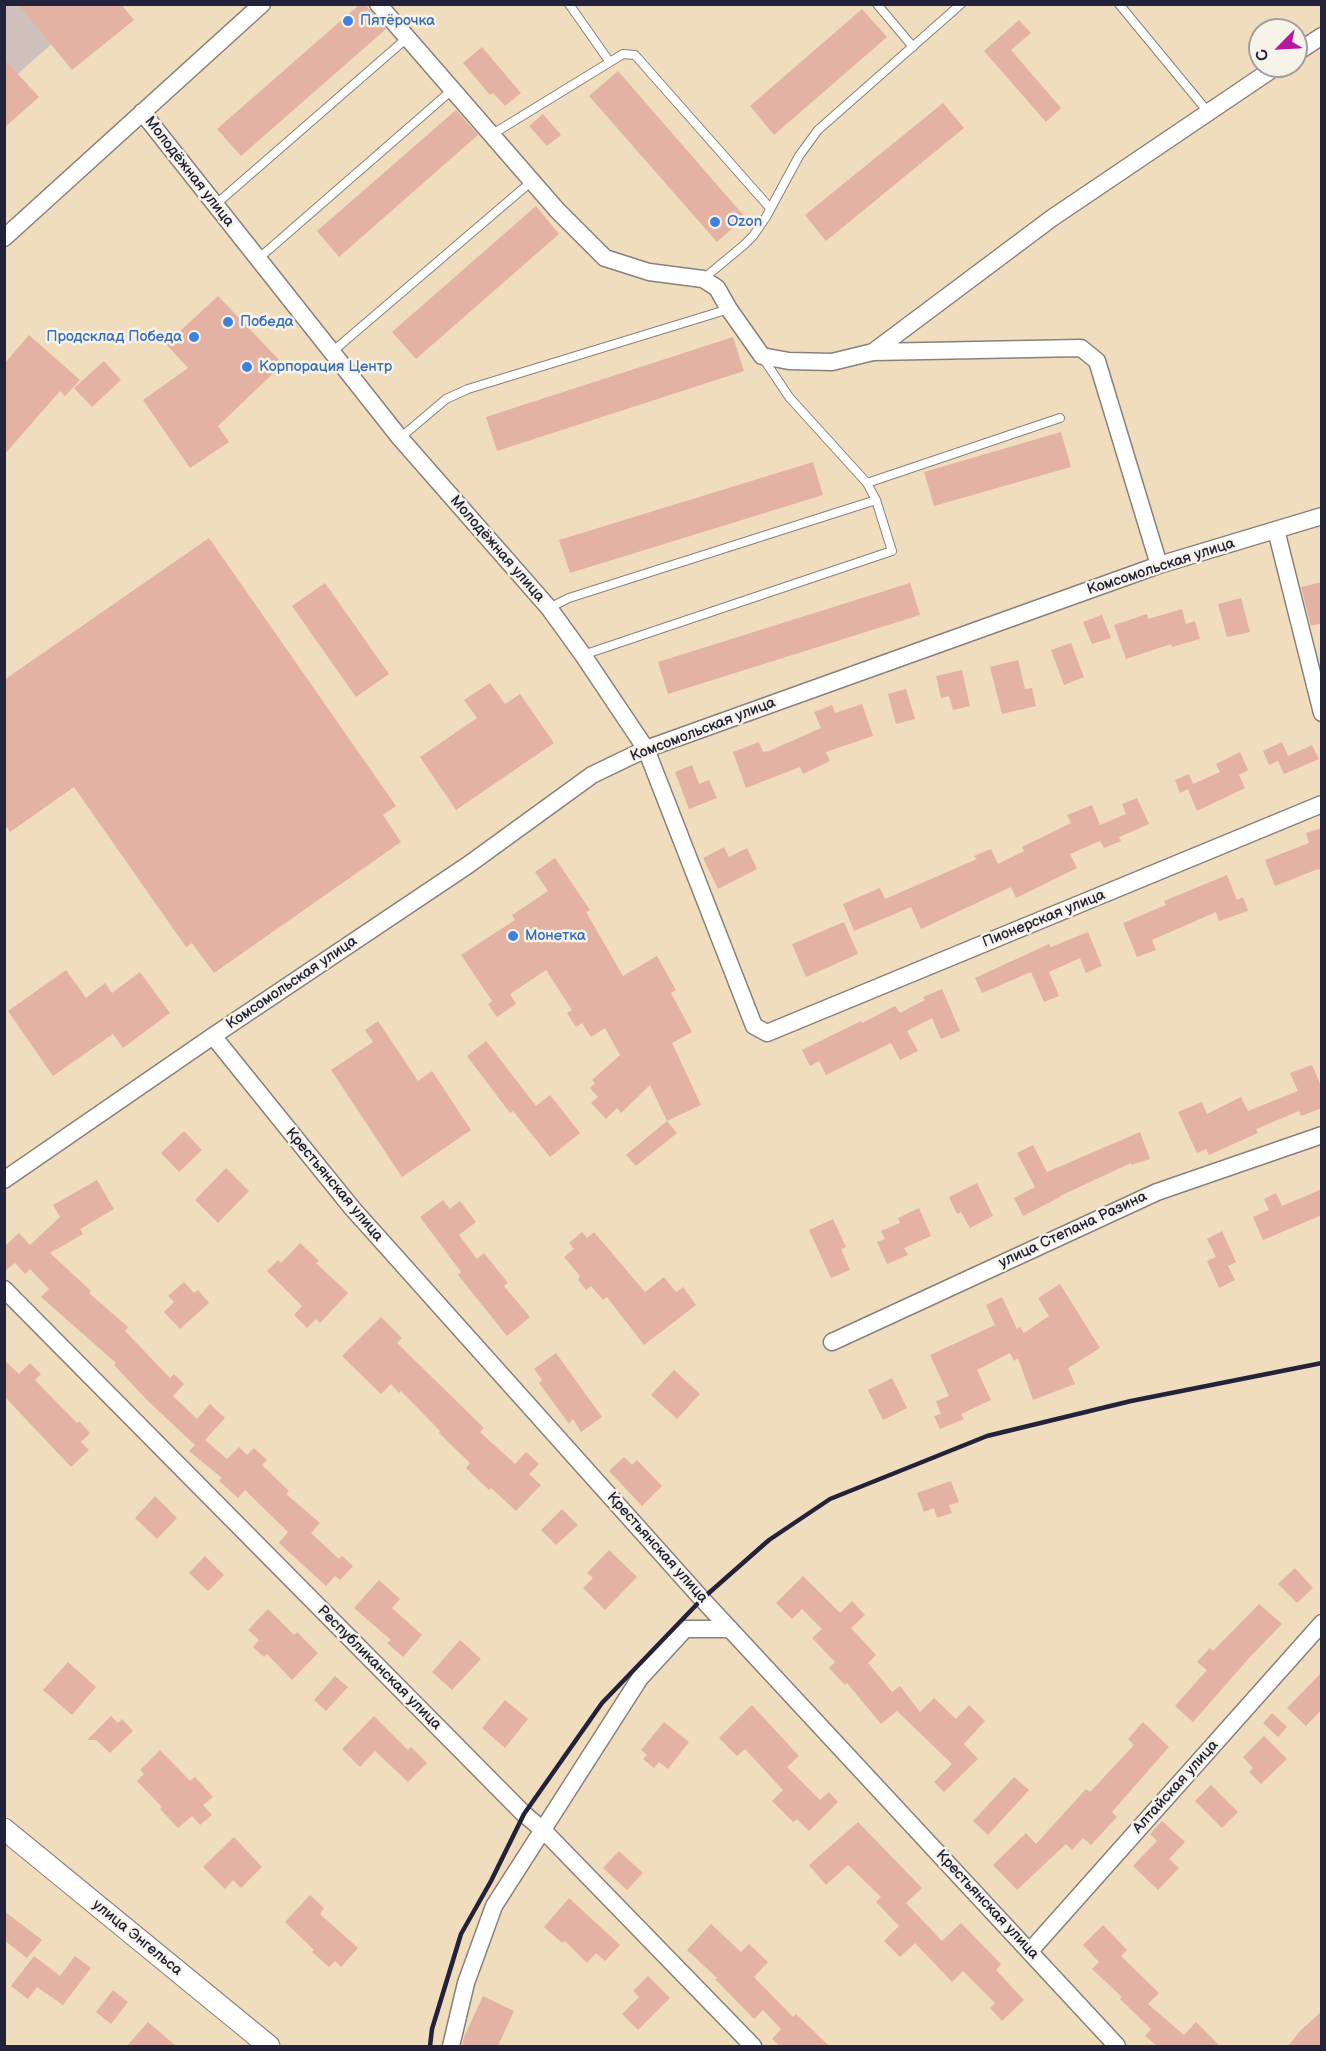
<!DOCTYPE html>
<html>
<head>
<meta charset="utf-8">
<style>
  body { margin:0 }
  #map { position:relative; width:1326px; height:2051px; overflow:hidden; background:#f0ddbd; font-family:"Balsamiq Sans",sans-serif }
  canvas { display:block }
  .frame { position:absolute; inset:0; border:6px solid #22223b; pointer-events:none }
  .north { position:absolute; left:1248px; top:18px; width:60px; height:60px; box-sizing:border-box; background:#f7f3e8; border:2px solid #a29fa3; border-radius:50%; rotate:246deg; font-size:16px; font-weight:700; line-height:24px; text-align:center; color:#22223b }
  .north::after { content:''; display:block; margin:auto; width:21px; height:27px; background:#b5179e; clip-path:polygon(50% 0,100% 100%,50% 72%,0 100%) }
</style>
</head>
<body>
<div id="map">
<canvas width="1326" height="2051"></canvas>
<div class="frame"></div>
<div class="north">С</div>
</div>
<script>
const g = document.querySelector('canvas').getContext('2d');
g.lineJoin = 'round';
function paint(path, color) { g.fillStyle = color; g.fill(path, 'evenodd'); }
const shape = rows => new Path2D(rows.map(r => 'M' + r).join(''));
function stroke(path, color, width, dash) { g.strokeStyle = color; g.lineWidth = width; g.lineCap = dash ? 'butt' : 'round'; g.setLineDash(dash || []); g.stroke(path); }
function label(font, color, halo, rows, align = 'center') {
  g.font = font + ' "Balsamiq Sans",sans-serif'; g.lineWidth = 5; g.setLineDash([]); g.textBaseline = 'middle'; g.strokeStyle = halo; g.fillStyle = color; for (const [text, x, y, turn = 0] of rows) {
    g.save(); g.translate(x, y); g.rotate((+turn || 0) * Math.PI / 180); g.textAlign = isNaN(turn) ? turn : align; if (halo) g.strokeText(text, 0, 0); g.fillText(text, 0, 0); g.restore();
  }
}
paint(shape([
  [5,5,96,5,5,85]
]), '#d0c0bc');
paint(shape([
  [18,4,121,4,134,20,72,70],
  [360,4,365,4,386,29,241,156,217,129],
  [862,9,887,37,774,135,750,106],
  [1019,20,1031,33,1011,50,1061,108,1046,122,984,51],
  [482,47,521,93,505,106,493,93,490,95,463,63],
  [4,59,39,97,4,128],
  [618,71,745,217,717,242,589,96],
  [943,103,964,128,826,241,805,215],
  [456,110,478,135,339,257,317,231],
  [543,114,561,135,547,146,529,126],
  [536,206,559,234,416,359,392,332],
  [218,296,283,364,218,426,229,442,190,468,143,400,188,368,166,344],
  [29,335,80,380,65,396,60,391,4,455,4,364],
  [733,337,744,371,497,451,486,417],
  [104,361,121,380,92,407,74,388],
  [1061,432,1071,467,934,506,924,472],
  [813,462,823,495,570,573,559,540],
  [209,538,396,806,383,815,401,842,214,973,192,943,186,947,74,787,10,832,4,824,4,680],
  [1322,582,1322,623,1311,626,1301,587],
  [325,583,389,674,356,697,292,606],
  [910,583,920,615,668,694,658,662],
  [1241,598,1250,632,1227,637,1218,604],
  [1182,609,1186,624,1195,621,1200,639,1172,647,1171,644,1126,659,1114,625,1147,614,1148,619],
  [1102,615,1111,638,1092,644,1083,622],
  [1071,643,1084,677,1064,685,1051,650],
  [1018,660,1025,689,1032,688,1036,706,1002,714,990,667],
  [962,670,970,706,953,710,949,696,941,698,936,676],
  [490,683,505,704,520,694,554,743,456,810,420,757,477,718,464,700],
  [906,689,915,719,896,724,888,694],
  [862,704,873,736,826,752,830,761,803,774,800,767,746,788,733,752,759,742,763,752,769,751,821,728,814,712,832,705,835,713],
  [1282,742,1288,756,1312,745,1319,759,1284,774,1278,761,1269,765,1263,751],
  [1240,752,1248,770,1239,775,1245,788,1197,811,1188,789,1180,793,1175,780,1189,774,1193,784,1220,772,1216,764],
  [692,765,699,784,709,780,717,798,689,809,675,772],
  [1137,798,1149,824,1119,837,1121,841,1104,848,1100,841,1070,854,1077,868,1016,898,1011,887,921,929,911,907,854,931,843,904,880,888,885,899,977,859,974,856,991,849,998,864,1024,851,1022,847,1071,823,1067,815,1092,805,1100,825,1126,814,1122,804],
  [1322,828,1322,871,1318,869,1275,886,1265,860,1309,843,1306,833],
  [724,847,729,857,747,848,757,869,718,889,703,858],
  [555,858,590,910,586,912,623,976,657,956,676,990,671,993,692,1032,672,1043,701,1105,667,1121,650,1085,621,1113,617,1108,606,1119,591,1103,598,1097,590,1088,595,1083,592,1080,620,1055,605,1028,591,1037,582,1023,576,1027,567,1013,572,1010,546,970,510,994,516,1004,497,1017,488,1004,492,1001,461,955,515,920,512,915,548,891,535,872],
  [1227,875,1237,900,1243,897,1248,911,1219,921,1216,912,1152,940,1156,950,1137,957,1123,923,1166,905,1164,901],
  [844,922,858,954,806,977,792,944],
  [1088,932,1102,966,1086,973,1080,958,1049,972,1059,996,1044,1002,1031,972,982,993,975,978,1049,944,1051,947],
  [66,970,86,998,105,983,112,993,140,972,170,1013,123,1048,113,1034,53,1076,8,1011],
  [942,989,960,1031,941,1039,932,1018,907,1031,918,1051,900,1060,891,1043,826,1075,819,1061,810,1066,802,1050,861,1021,862,1023,895,1006,900,1013,925,1000,923,997],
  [378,1021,418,1081,432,1071,471,1130,402,1177,331,1070,373,1042,365,1030],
  [486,1041,536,1106,550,1095,580,1133,550,1157,513,1111,510,1113,467,1056],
  [1312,1065,1322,1088,1322,1108,1301,1116,1299,1111,1256,1129,1258,1133,1209,1155,1206,1149,1197,1153,1178,1112,1202,1102,1207,1114,1241,1097,1248,1111,1298,1091,1290,1073],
  [667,1121,677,1133,636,1166,626,1155],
  [184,1131,202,1150,179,1172,161,1153],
  [1140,1132,1150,1159,1131,1165,1131,1163,1060,1196,1060,1197,1023,1216,1014,1198,1035,1187,1017,1153,1033,1145,1047,1172],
  [226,1168,249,1191,218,1223,195,1200],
  [97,1180,114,1209,80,1229,83,1234,50,1253,91,1291,89,1293,128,1327,125,1331,170,1378,174,1374,184,1384,173,1396,197,1419,210,1404,225,1418,205,1440,227,1459,239,1447,247,1455,254,1448,267,1460,262,1465,289,1491,286,1494,320,1523,311,1533,339,1559,342,1556,353,1566,340,1580,335,1576,326,1586,279,1543,288,1532,245,1490,238,1498,219,1481,222,1478,189,1451,195,1445,148,1401,114,1365,116,1363,41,1297,49,1289,30,1269,25,1274,15,1263,4,1272,4,1247,19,1233,30,1245,60,1217,53,1205],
  [977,1183,993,1216,970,1228,961,1212,957,1214,949,1197],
  [1322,1189,1322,1215,1263,1240,1253,1217,1269,1210,1264,1199,1276,1193,1282,1206],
  [443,1200,450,1209,460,1201,476,1222,459,1235,477,1259,484,1253,508,1283,504,1286,530,1317,507,1336,458,1275,461,1272,420,1217],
  [919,1208,931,1236,904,1248,908,1255,887,1264,877,1242,885,1239,881,1231,900,1223,898,1218],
  [833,1219,846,1247,841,1249,850,1270,831,1278,809,1230],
  [1222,1231,1236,1262,1228,1266,1235,1280,1219,1288,1207,1261,1216,1257,1207,1239],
  [582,1232,587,1238,594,1232,645,1292,664,1277,676,1292,683,1287,696,1305,644,1345,607,1297,603,1300,591,1286,586,1290,578,1280,580,1276,564,1257,574,1249,569,1243],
  [300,1243,319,1261,316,1263,348,1293,320,1323,316,1319,307,1328,294,1315,302,1306,267,1271,278,1260,281,1263],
  [184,1282,194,1293,198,1290,209,1303,180,1329,164,1312,174,1302,168,1296],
  [1060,1284,1100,1348,1068,1368,1075,1384,1033,1400,1018,1358,1014,1361,1010,1353,977,1370,991,1400,961,1414,964,1419,940,1429,934,1416,941,1414,936,1401,949,1396,930,1355,995,1325,986,1305,1002,1297,1017,1329,1020,1327,1024,1333,1049,1316,1038,1298],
  [381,1317,402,1338,397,1343,484,1428,480,1432,515,1464,526,1452,539,1464,529,1474,541,1485,516,1511,491,1488,489,1490,466,1468,470,1463,439,1433,440,1431,401,1391,399,1393,391,1384,381,1394,342,1356],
  [556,1353,602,1417,581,1432,573,1419,569,1424,539,1383,542,1380,534,1369],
  [4,1360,19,1374,30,1363,41,1374,35,1380,77,1423,79,1421,90,1433,81,1442,89,1450,71,1467,4,1396],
  [674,1370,700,1394,677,1419,651,1395],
  [892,1378,907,1408,883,1420,868,1390],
  [624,1457,632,1465,637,1460,662,1486,642,1506,609,1471],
  [951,1481,959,1502,949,1505,952,1513,937,1518,934,1508,924,1512,917,1493],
  [155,1496,177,1518,157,1539,135,1518],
  [562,1509,578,1525,556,1545,541,1530],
  [609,1550,637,1577,605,1610,583,1588,593,1578,587,1573],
  [205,1556,224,1575,208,1591,189,1573],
  [1295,1568,1313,1588,1297,1603,1278,1584],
  [803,1576,840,1613,852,1601,865,1615,851,1628,876,1655,868,1663,892,1692,900,1686,920,1712,934,1698,956,1719,969,1705,985,1721,964,1744,978,1759,944,1792,934,1782,952,1764,897,1711,881,1724,847,1683,845,1685,829,1668,835,1662,812,1638,822,1629,802,1609,792,1619,776,1603],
  [379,1580,400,1599,392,1608,422,1635,403,1657,387,1643,391,1640,354,1608],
  [1259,1604,1282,1624,1250,1657,1193,1722,1175,1706,1207,1670,1197,1662,1210,1648,1213,1651],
  [268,1609,294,1635,297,1632,318,1653,292,1680,267,1654,264,1657,253,1647,259,1640,248,1630],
  [460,1640,481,1659,452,1690,432,1672],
  [68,1662,96,1687,72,1715,43,1690],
  [1322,1672,1322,1709,1306,1726,1287,1708],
  [335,1676,348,1687,326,1711,314,1700],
  [505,1700,528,1719,505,1748,482,1728],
  [752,1705,799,1756,787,1767,820,1800,829,1792,838,1802,809,1831,797,1819,793,1822,772,1801,783,1790,745,1749,737,1756,719,1738],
  [1272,1713,1287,1727,1278,1737,1263,1723],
  [111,1716,118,1723,122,1719,133,1731,110,1753,96,1740,87,1740],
  [374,1716,408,1750,411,1747,427,1763,408,1782,375,1751,360,1767,342,1749],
  [664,1722,689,1742,668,1769,659,1762,654,1768,643,1759,647,1755,641,1750],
  [1143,1722,1169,1747,1112,1812,1117,1817,1091,1845,1083,1838,1072,1850,1066,1844,1017,1890,993,1865,1026,1833,1036,1844,1086,1789,1090,1792,1134,1745,1128,1739],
  [1264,1736,1287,1759,1261,1784,1249,1772,1253,1768,1243,1757],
  [160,1750,190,1781,195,1777,213,1797,203,1805,212,1815,200,1825,192,1816,178,1828,160,1809,162,1807,137,1781,144,1774,140,1770],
  [1014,1777,1029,1790,988,1835,973,1821],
  [1211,1785,1238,1812,1222,1828,1195,1801],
  [1162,1821,1185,1842,1169,1859,1179,1868,1158,1890,1133,1866,1157,1841,1150,1834],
  [858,1822,922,1888,906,1903,942,1941,961,1923,1001,1964,996,1970,1024,2000,1002,2021,990,2008,995,2003,963,1971,952,1982,915,1943,900,1957,884,1941,899,1926,876,1902,881,1897,848,1865,826,1885,809,1865],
  [234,1837,262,1867,241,1888,233,1880,225,1889,203,1867],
  [619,1851,643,1873,627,1890,603,1868],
  [310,1895,324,1908,320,1914,358,1948,341,1967,335,1961,329,1967,312,1952,314,1950,285,1922],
  [569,1898,620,1945,605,1961,596,1953,587,1963,565,1941,562,1943,544,1927],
  [4,1911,42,1940,27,1958,4,1940],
  [711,1924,741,1952,749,1944,768,1962,754,1977,793,2017,796,2014,829,2046,780,2046,772,2039,781,2029,763,2010,754,2019,715,1979,717,1978,687,1950],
  [1103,1925,1127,1950,1121,1956,1159,1993,1148,2004,1184,2035,1196,2022,1220,2046,1157,2046,1145,2036,1151,2029,1120,1999,1122,1997,1092,1969,1099,1962,1083,1945],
  [34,1956,60,1976,75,1956,91,1968,63,2005,37,1987,28,1999,11,1986],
  [648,1976,670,1998,638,2030,622,2014,639,1997,633,1991],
  [113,1990,128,2002,111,2024,96,2012],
  [483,1996,514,2011,498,2046,462,2046,464,2037],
  [1322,2011,1322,2046,1288,2046,1300,2031],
  [148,2022,176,2046,127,2046]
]), '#e4b2a2');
const service = shape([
  [569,4,609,61],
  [877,4,913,47],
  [1119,4,1208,112],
  [491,135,623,54,635,55,770,208],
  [215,205,407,38],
  [258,259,452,90],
  [703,279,744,245,753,236,766,217,799,156,818,130,961,4],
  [332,352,532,181],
  [400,438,446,399,468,389,729,309],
  [867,483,1060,418],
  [549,608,569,598,876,500],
  [583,655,892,551,876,500,867,483,789,397,763,358]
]);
const minor = shape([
  [378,4,557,210,605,258,649,272,703,279,717,288,729,309,762,356,789,361,832,362,873,352,1052,218,1277,66],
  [1296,53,1322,36],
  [142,112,400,438,549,608,583,655,646,749,754,1026,767,1033,1322,804],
  [4,238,262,4],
  [873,352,1081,348,1097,361,1159,565],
  [1276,530,1322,713],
  [213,1036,352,1208,702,1599,1117,2046],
  [4,1180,213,1036,468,865,592,775,646,749,1159,565,1322,516],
  [4,1289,524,1814,543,1830,753,2046],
  [832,1342,1157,1192,1322,1135],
  [1030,1951,1322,1623],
  [451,2046,466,1983,494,1906,640,1678,685,1629,730,1629]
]);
const tertiary = shape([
  [4,1829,269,2046]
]);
stroke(service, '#89807c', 10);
stroke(minor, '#89807c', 19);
stroke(tertiary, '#89807c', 23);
stroke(service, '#fff', 8);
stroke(minor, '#fff', 16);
stroke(tertiary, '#fff', 21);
stroke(shape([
  [430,2046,432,2029,461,1934,491,1881,524,1814,602,1703,702,1599,769,1540,830,1499,987,1436,1131,1401,1322,1363]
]), '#22223b', 4.5);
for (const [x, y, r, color] of [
  [348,21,6,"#3f7fe0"],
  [715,222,6,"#3f7fe0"],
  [228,322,6,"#3f7fe0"],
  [194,337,6,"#3f7fe0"],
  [247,367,6,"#3f7fe0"],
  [513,936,6,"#3f7fe0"]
]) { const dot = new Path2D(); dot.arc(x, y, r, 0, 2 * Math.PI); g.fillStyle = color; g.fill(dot); stroke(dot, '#f7f3e8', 2); }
label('15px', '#366cbe', '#f7f3e8', [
  ["Пятёрочка",360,21],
  ["Ozon",727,222],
  ["Победа",240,322],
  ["Продсклад Победа",182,337,"right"],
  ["Корпорация Центр",259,367],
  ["Монетка",525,936]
], 'left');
label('15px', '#22223b', '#f7f3e8', [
  ["Молодёжная улица",189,172,52],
  ["Молодёжная улица",497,549,49],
  ["Комсомольская улица",1161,567,-18],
  ["Комсомольская улица",703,730,-21],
  ["Пионерская улица",1044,919,-22],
  ["Комсомольская улица",292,983,-34],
  ["Крестьянская улица",334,1185,50],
  ["улица Степана Разина",1073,1230,-25],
  ["Крестьянская улица",657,1548,48],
  ["Республиканская улица",379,1668,45],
  ["Алтайская улица",1176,1787,-48],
  ["Крестьянская улица",987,1905,47],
  ["улица Энгельса",137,1938,39]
]);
</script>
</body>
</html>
